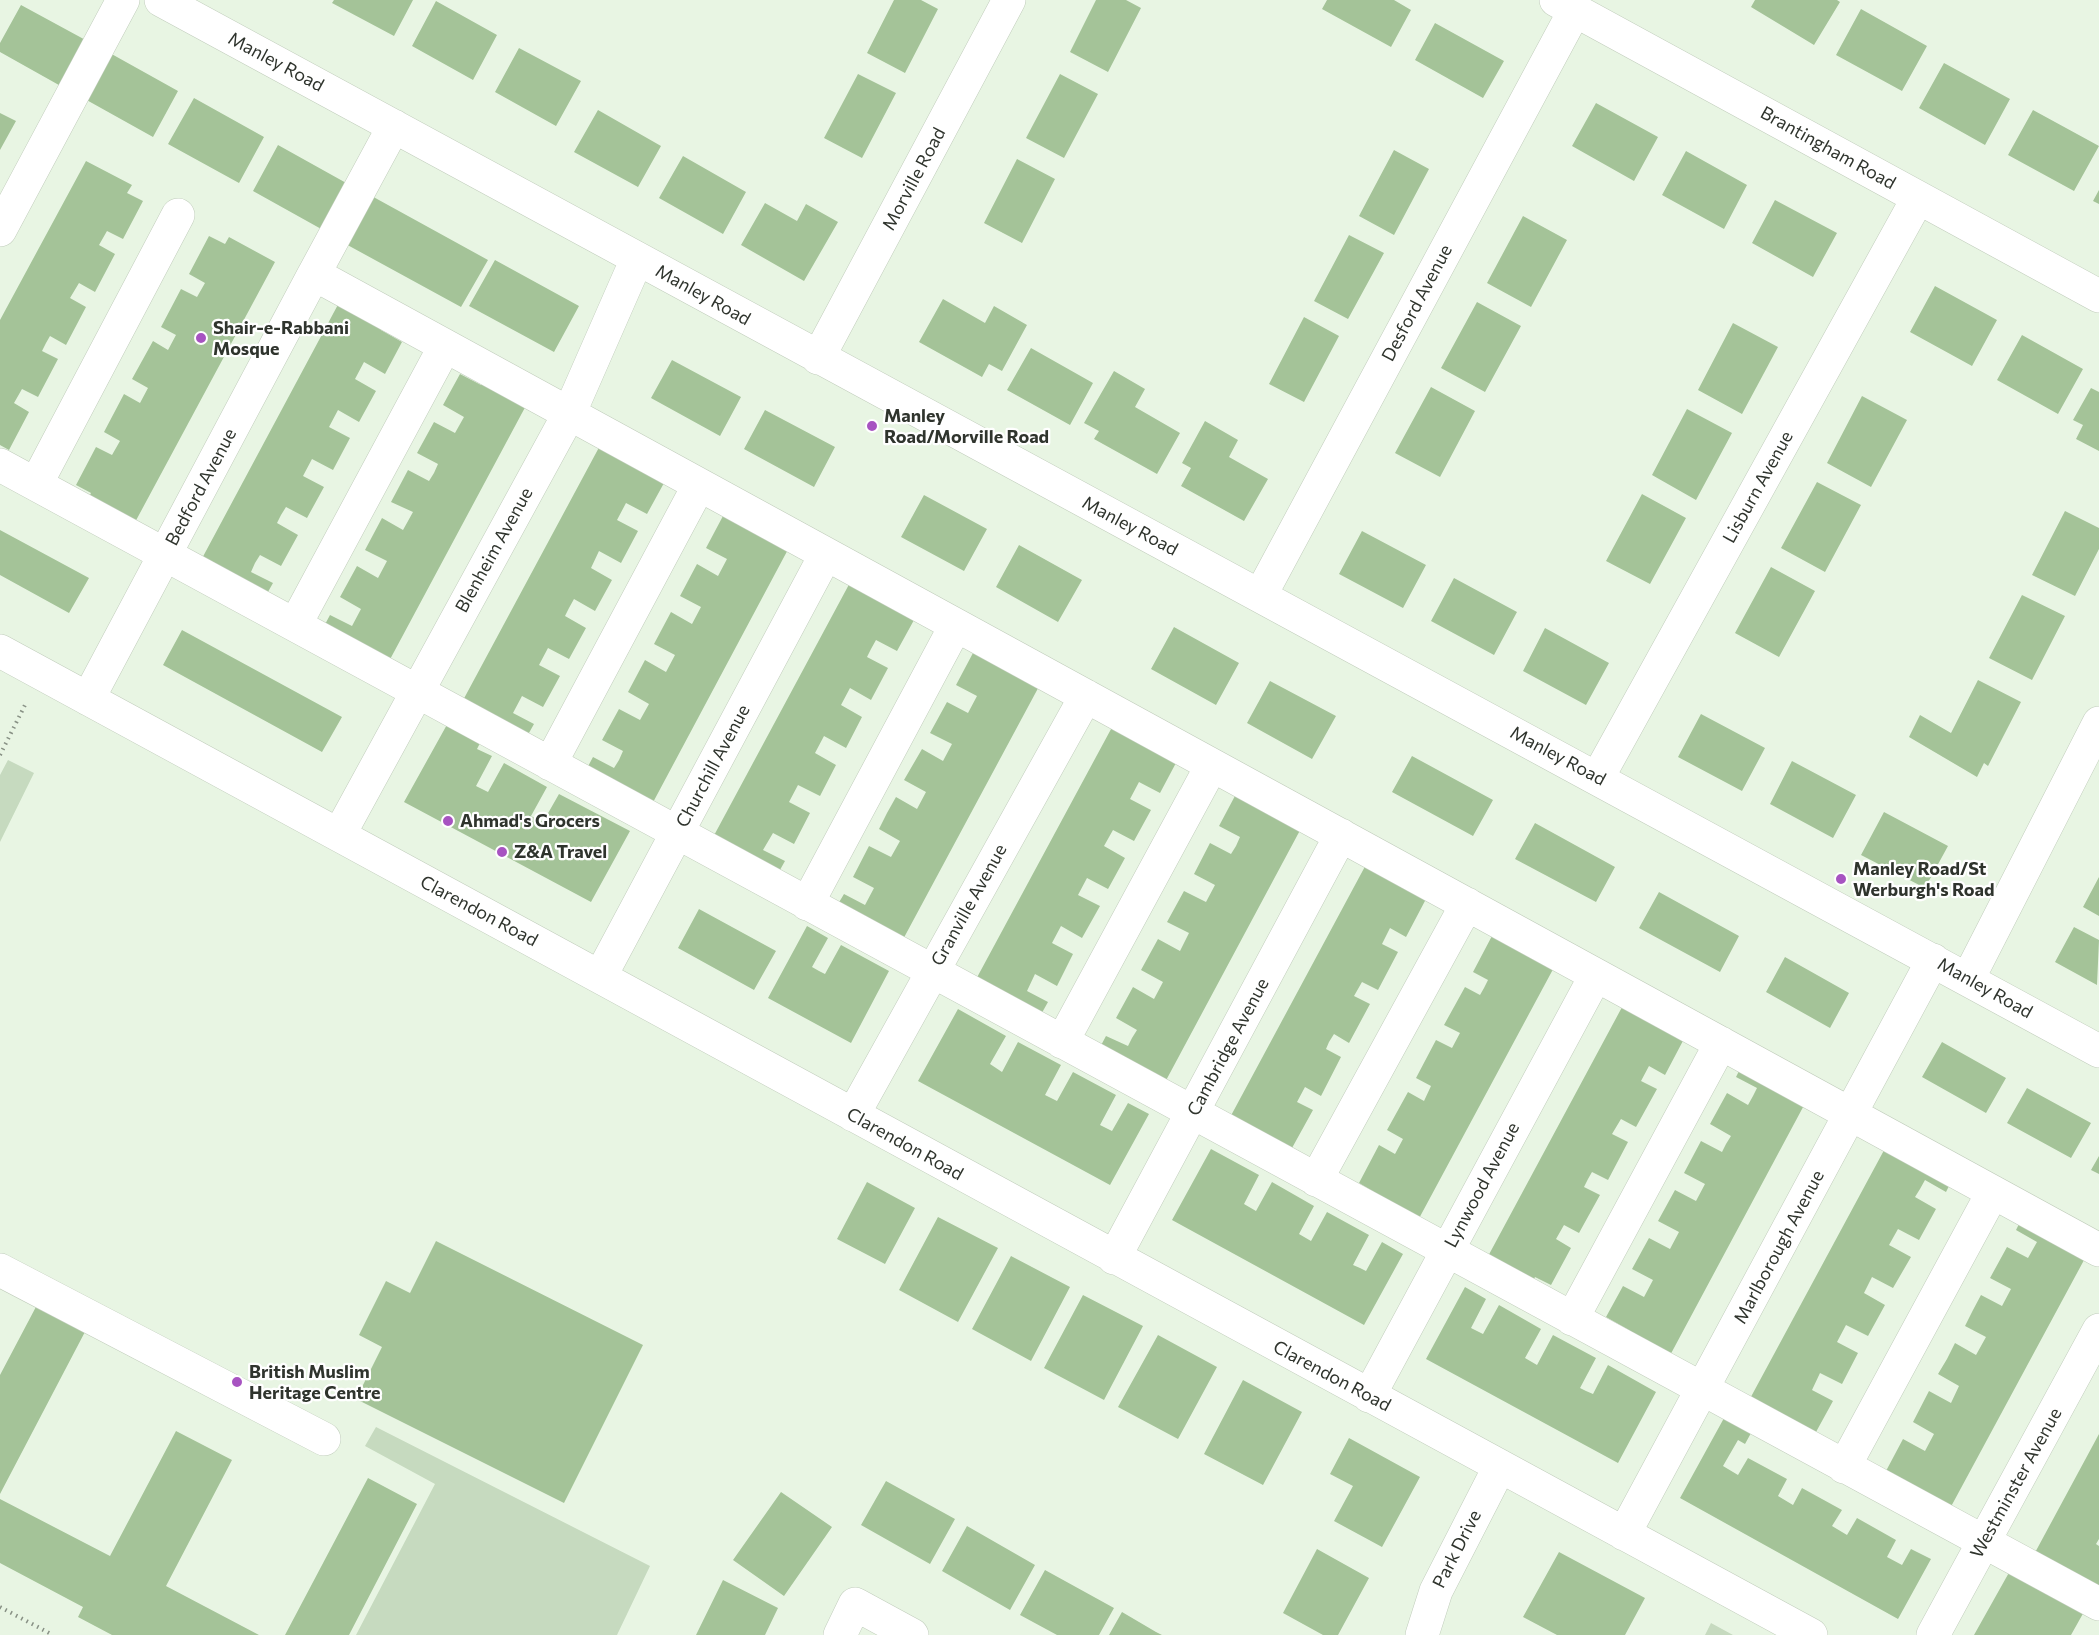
<!DOCTYPE html>
<html>
<head>
<meta charset="utf-8">
<style>
  body { margin:0 }
  canvas { display:block; background:#e8f5e3 }
</style>
</head>
<body>
<canvas width="2099" height="1635"></canvas>
<script>
const g = document.querySelector('canvas').getContext('2d');
g.lineJoin = 'round';
function paint(path, color) { g.fillStyle = color; g.fill(path, 'evenodd'); }
const shape = rows => new Path2D(rows.map(r => 'M' + r).join(''));
function stroke(path, color, width, dash) { g.strokeStyle = color; g.lineWidth = width; g.lineCap = dash ? 'butt' : 'round'; g.setLineDash(dash || []); g.stroke(path); }
function label(font, color, halo, rows, align = 'center') {
  g.font = font + ' Commissioner,sans-serif'; g.lineWidth = 4.5; g.setLineDash([]); g.textBaseline = 'middle'; g.strokeStyle = halo; g.fillStyle = color; for (const [text, x, y, turn = 0] of rows) {
    g.save(); g.translate(x, y); g.rotate((+turn || 0) * Math.PI / 180); g.textAlign = isNaN(turn) ? turn : align; if (halo) g.strokeText(text, 0, 0); g.fillText(text, 0, 0); g.restore();
  }
}
paint(shape([
  [8,760,34,773,0,842,0,775],
  [376,1427,650,1566,617,1635,356,1635,435,1484,365,1446],
  [1711,1623,1733,1635,1705,1635]
]), '#c6dabf');
paint(shape([
  [334,0,413,0,394,36,332,3],
  [894,0,921,0,938,9,905,73,867,53],
  [1096,0,1126,0,1141,8,1108,72,1070,52],
  [1327,0,1394,0,1411,10,1391,47,1322,9],
  [1755,0,1837,0,1840,2,1814,45,1751,7],
  [436,1,497,35,473,80,412,46],
  [21,5,91,43,66,89,0,52,0,43],
  [1861,9,1927,46,1902,91,1836,55],
  [1435,23,1504,61,1483,98,1415,60],
  [519,48,581,81,556,126,495,92],
  [108,52,178,91,153,137,83,98],
  [1944,63,2010,99,1985,145,1919,108],
  [858,74,896,93,862,158,824,138],
  [1060,74,1098,94,1064,158,1026,138],
  [194,98,264,137,239,183,168,144],
  [1596,103,1658,137,1634,181,1572,146],
  [598,110,661,146,638,187,574,152],
  [2033,110,2099,146,2074,191,2008,155],
  [0,113,16,121,0,150],
  [278,145,348,184,323,230,253,191],
  [1394,150,1429,169,1394,235,1359,216],
  [1686,151,1747,185,1724,229,1662,195],
  [683,156,746,192,723,234,659,198],
  [1017,159,1055,179,1022,243,984,223],
  [86,161,132,185,127,193,143,201,123,239,107,231,99,245,115,254,95,292,79,283,70,298,86,307,66,345,50,336,46,343,42,351,58,359,38,397,22,389,14,403,29,412,9,450,0,445,0,320],
  [2099,190,2099,204,2093,201],
  [368,194,488,260,461,307,342,242],
  [1775,200,1837,233,1813,277,1752,243],
  [765,203,797,221,806,204,838,222,804,281,741,245],
  [1523,216,1567,240,1531,307,1487,283],
  [1349,235,1384,253,1348,319,1314,301],
  [209,236,225,244,229,237,275,262,133,526,87,501,91,493,76,485,96,447,112,455,120,441,104,432,124,394,140,403,148,388,132,379,153,341,168,350,176,335,161,327,181,289,197,297,205,283,189,274],
  [495,260,579,306,554,352,469,306],
  [1935,286,1997,320,1972,366,1910,332],
  [341,299,385,322,381,330,402,342,385,374,364,362,355,379,376,391,359,422,338,410,329,427,350,438,333,470,312,459,303,476,324,487,307,518,286,507,281,515,277,523,298,535,281,566,260,555,255,563,251,572,273,583,264,599,199,564],
  [943,299,985,323,994,306,1027,325,1002,371,989,364,982,377,919,342],
  [1477,302,1521,326,1485,392,1441,368],
  [1304,317,1339,336,1304,402,1269,384],
  [1733,323,1778,347,1742,414,1698,390],
  [2022,335,2083,369,2058,414,1997,380],
  [1031,348,1093,383,1070,425,1007,390],
  [672,360,741,397,720,436,651,398],
  [1114,371,1145,389,1135,407,1180,433,1157,474,1094,439,1099,431,1084,423],
  [460,374,481,385,486,377,529,400,387,665,322,630,330,615,352,626,361,609,340,597,357,566,378,578,387,561,365,550,382,518,403,530,413,512,391,502,408,470,429,481,434,473,438,464,417,453,434,422,455,433,464,417,443,405],
  [1431,387,1475,411,1440,477,1395,453],
  [2091,388,2099,392,2099,451,2076,439,2083,425,2073,420],
  [1862,396,1907,420,1871,487,1827,463],
  [1687,409,1732,433,1696,500,1652,475],
  [765,410,835,447,814,487,744,449],
  [1205,421,1238,440,1229,457,1268,479,1244,521,1181,486,1191,468,1182,463],
  [603,440,664,483,647,514,626,503,617,520,638,531,621,563,599,551,591,568,612,580,595,611,574,599,569,608,565,616,586,628,569,659,548,648,539,665,560,676,543,707,522,696,513,713,534,724,525,740,461,704],
  [1817,482,1861,505,1825,572,1781,548],
  [1642,494,1686,518,1650,584,1606,561],
  [924,495,987,529,964,571,901,537],
  [2065,511,2099,528,2099,549,2075,596,2032,575],
  [723,516,792,542,650,808,585,772,593,757,614,768,619,760,623,751,602,740,619,709,640,720,649,704,628,692,645,660,666,672,675,655,654,644,671,612,692,624,701,607,680,596,697,564,718,576,727,559,706,548],
  [0,530,89,578,69,613,0,575],
  [1362,531,1426,565,1403,608,1339,574],
  [1019,545,1082,580,1058,622,996,587],
  [1771,567,1815,591,1779,657,1735,633],
  [853,577,914,620,897,651,876,640,871,649,867,657,888,668,871,700,850,688,841,705,862,717,846,748,824,736,815,753,836,765,820,796,798,785,789,802,810,813,794,844,773,833,763,850,785,861,776,877,711,841],
  [1454,578,1517,612,1494,655,1431,621],
  [2022,595,2065,616,2032,680,1989,658],
  [1174,627,1239,663,1216,705,1151,669],
  [1545,628,1609,663,1586,705,1523,671],
  [182,630,342,717,322,752,163,665],
  [973,653,1043,679,900,945,835,909,844,894,865,905,874,888,853,877,869,846,891,857,900,841,879,829,887,813,896,797,917,809,926,792,904,780,922,749,943,761,952,744,930,733,947,702,968,713,977,696,956,685],
  [1978,680,2021,702,1988,766,1984,763,1977,777,1909,737,1920,715,1951,733],
  [1270,681,1336,716,1312,759,1247,723],
  [1701,714,1765,748,1742,791,1678,757],
  [1117,718,1177,761,1160,793,1139,782,1130,799,1151,810,1134,841,1113,830,1104,846,1125,858,1108,889,1087,878,1078,895,1100,906,1082,938,1061,926,1052,943,1073,954,1057,986,1035,974,1027,991,1048,1002,1039,1018,974,983],
  [449,721,482,739,477,749,492,756,476,786,488,792,504,763,547,787,531,816,543,822,559,794,630,831,591,902,404,802],
  [1412,756,1493,800,1473,836,1392,792],
  [1792,761,1856,795,1833,838,1770,804],
  [1236,794,1305,821,1163,1086,1098,1051,1106,1036,1128,1046,1132,1038,1137,1030,1116,1018,1133,987,1154,999,1163,982,1141,970,1158,939,1180,951,1189,933,1167,922,1184,891,1206,902,1215,885,1194,874,1210,843,1231,854,1236,846,1240,837,1219,826],
  [1884,812,1948,846,1925,888,1861,855],
  [1535,823,1615,867,1596,902,1515,859],
  [1369,859,1426,899,1406,937,1390,928,1382,944,1398,952,1378,990,1362,982,1354,996,1370,1004,1349,1043,1334,1034,1329,1042,1326,1049,1341,1057,1321,1096,1305,1087,1297,1102,1313,1110,1292,1148,1227,1123],
  [2099,877,2099,916,2083,907],
  [1659,892,1739,936,1720,972,1639,928],
  [699,909,776,951,754,990,678,948],
  [807,926,828,938,812,967,819,971,825,974,841,945,889,971,851,1043,768,998],
  [2074,927,2099,940,2097,985,2055,962],
  [1493,934,1558,960,1416,1224,1371,1199,1374,1192,1359,1183,1379,1145,1395,1154,1403,1139,1387,1130,1408,1092,1424,1101,1431,1086,1416,1078,1436,1040,1452,1048,1460,1033,1444,1025,1465,987,1480,995,1484,988,1488,980,1473,972],
  [1785,957,1849,993,1830,1028,1766,992],
  [1628,996,1685,1037,1665,1075,1649,1066,1641,1081,1657,1089,1636,1127,1621,1119,1612,1134,1628,1142,1608,1180,1592,1172,1588,1179,1584,1187,1600,1195,1579,1233,1564,1225,1556,1239,1571,1248,1551,1285,1535,1277,1531,1285,1486,1260],
  [958,1009,1006,1036,990,1064,1002,1072,1018,1042,1061,1065,1045,1095,1057,1101,1073,1072,1116,1095,1100,1125,1112,1131,1128,1103,1149,1114,1110,1185,918,1081],
  [1942,1042,2006,1078,1986,1113,1922,1077],
  [1744,1061,1809,1096,1667,1361,1623,1337,1627,1329,1606,1317,1623,1286,1644,1297,1653,1280,1632,1269,1649,1238,1670,1249,1679,1232,1658,1221,1675,1190,1696,1201,1705,1184,1684,1173,1701,1141,1722,1152,1726,1144,1731,1136,1710,1124,1727,1093,1748,1105,1753,1096,1757,1088,1736,1077],
  [2027,1088,2091,1123,2071,1158,2007,1123],
  [1889,1141,1954,1176,1946,1192,1925,1180,1920,1189,1915,1197,1936,1209,1919,1240,1898,1229,1889,1245,1911,1257,1893,1288,1872,1277,1864,1293,1885,1305,1868,1336,1846,1325,1837,1342,1858,1353,1842,1384,1820,1373,1812,1390,1833,1401,1816,1432,1746,1406],
  [1211,1149,1259,1175,1244,1204,1256,1211,1272,1182,1314,1206,1299,1234,1311,1241,1327,1212,1369,1235,1353,1265,1360,1268,1366,1271,1382,1242,1403,1254,1364,1325,1172,1220],
  [2099,1156,2099,1174,2091,1170],
  [867,1182,915,1208,885,1264,837,1239],
  [2024,1214,2090,1249,1947,1514,1886,1471,1903,1439,1925,1451,1934,1434,1913,1422,1929,1391,1951,1403,1959,1386,1938,1374,1947,1359,1955,1343,1976,1355,1986,1337,1965,1326,1973,1310,1981,1295,2002,1306,2011,1289,1990,1278,2007,1247,2028,1258,2037,1242,2016,1230],
  [938,1217,998,1248,958,1322,899,1290],
  [436,1241,643,1345,564,1503,356,1399,382,1347,359,1335,386,1281,410,1293],
  [1011,1256,1070,1287,1031,1361,972,1329],
  [1465,1287,1486,1299,1471,1328,1483,1334,1499,1305,1541,1329,1525,1358,1537,1365,1553,1335,1596,1358,1580,1388,1586,1391,1593,1394,1608,1365,1656,1392,1618,1463,1426,1359],
  [1083,1295,1143,1326,1104,1400,1044,1368],
  [38,1303,87,1328,0,1494,0,1375],
  [1158,1335,1217,1367,1178,1439,1118,1407],
  [1243,1380,1302,1412,1263,1485,1204,1454],
  [1729,1409,1756,1424,1745,1444,1738,1440,1723,1466,1738,1475,1748,1458,1787,1479,1778,1496,1793,1505,1802,1488,1842,1510,1832,1526,1847,1535,1857,1518,1896,1540,1887,1557,1902,1565,1911,1549,1931,1559,1898,1619,1680,1498],
  [176,1431,232,1460,166,1586,259,1635,112,1635,78,1617,83,1607,0,1563,0,1499,110,1556],
  [2099,1434,2099,1539,2096,1544,2099,1546,2099,1586,2031,1560],
  [1349,1438,1420,1477,1382,1547,1334,1521,1353,1486,1330,1474],
  [368,1478,417,1504,349,1635,285,1635],
  [886,1481,955,1519,930,1564,861,1525],
  [781,1492,832,1527,784,1596,733,1560],
  [967,1526,1035,1565,1010,1610,942,1571],
  [1317,1549,1369,1578,1338,1635,1323,1635,1283,1613],
  [1559,1552,1645,1598,1625,1635,1557,1635,1523,1617],
  [2011,1569,2085,1610,2071,1635,1974,1635],
  [1045,1570,1114,1608,1099,1635,1057,1635,1020,1615],
  [723,1580,778,1608,765,1635,696,1635],
  [1122,1612,1156,1632,1162,1635,1109,1635]
]), '#a4c398');
const minor = shape([
  [161,0,2099,1051],
  [1556,0,2099,296],
  [394,126,314,274,2099,1250],
  [0,230,123,0],
  [818,358,1009,0],
  [0,465,2099,1604],
  [36,484,178,215],
  [1260,596,1575,10],
  [295,625,445,346],
  [0,651,1811,1635],
  [88,699,314,274],
  [550,764,699,485],
  [1598,777,1918,198],
  [339,835,569,414,637,259],
  [807,904,956,625],
  [600,977,826,554],
  [1968,979,2099,723],
  [1062,1042,1212,765],
  [853,1115,1086,696],
  [1316,1180,1467,904],
  [1114,1258,1341,835],
  [0,1270,324,1439],
  [1572,1319,1721,1043],
  [1369,1396,1596,975],
  [1844,1467,1993,1192],
  [1624,1534,1933,960],
  [840,1635,855,1604,912,1635],
  [1422,1635,1436,1591,1500,1466],
  [1933,1635,2099,1330]
]);
stroke(minor, '#c1cdbc', 34);
stroke(shape([
  [0,755,25,705],
  [0,1607,53,1635]
]), '#889185', 4, [1.5, 4.5]);
stroke(minor, '#fff', 33);
for (const [x, y, r, color] of [
  [201,338,6,"#a753c1"],
  [872,426,6,"#a753c1"],
  [448,821,6,"#a753c1"],
  [502,852,6,"#a753c1"],
  [1841,879,6,"#a753c1"],
  [237,1382,6,"#a753c1"]
]) { const dot = new Path2D(); dot.arc(x, y, r, 0, 2 * Math.PI); g.fillStyle = color; g.fill(dot); stroke(dot, '#fff', 2); }
label('18px', '#2f342d', '#fff', [
  ["Manley Road",276,62,28],
  ["Brantingham Road",1828,148,29],
  ["Morville Road",914,179,-62],
  ["Manley Road",703,295,29],
  ["Desford Avenue",1417,303,-62],
  ["Bedford Avenue",201,487,-62],
  ["Lisburn Avenue",1758,487,-61],
  ["Manley Road",1130,526,28],
  ["Blenheim Avenue",494,550,-61],
  ["Manley Road",1558,756,28],
  ["Churchill Avenue",713,766,-62],
  ["Granville Avenue",969,905,-61],
  ["Clarendon Road",479,911,28],
  ["Manley Road",1985,988,29],
  ["Cambridge Avenue",1228,1047,-62],
  ["Clarendon Road",905,1144,29],
  ["Lynwood Avenue",1482,1185,-62],
  ["Marlborough Avenue",1779,1247,-62],
  ["Clarendon Road",1332,1376,28],
  ["Westminster Avenue",2016,1483,-61],
  ["Park Drive",1457,1549,-63]
]);
label('bold 18px', '#2f342d', '#fff', [
  ["Shair-e-Rabbani",213,328],
  ["Mosque",213,349],
  ["Manley",884,416],
  ["Road/Morville Road",884,437],
  ["Ahmad's Grocers",460,821],
  ["Z&A Travel",514,852],
  ["Manley Road/St",1853,869],
  ["Werburgh's Road",1853,890],
  ["British Muslim",249,1372],
  ["Heritage Centre",249,1393]
], 'left');
</script>
</body>
</html>
